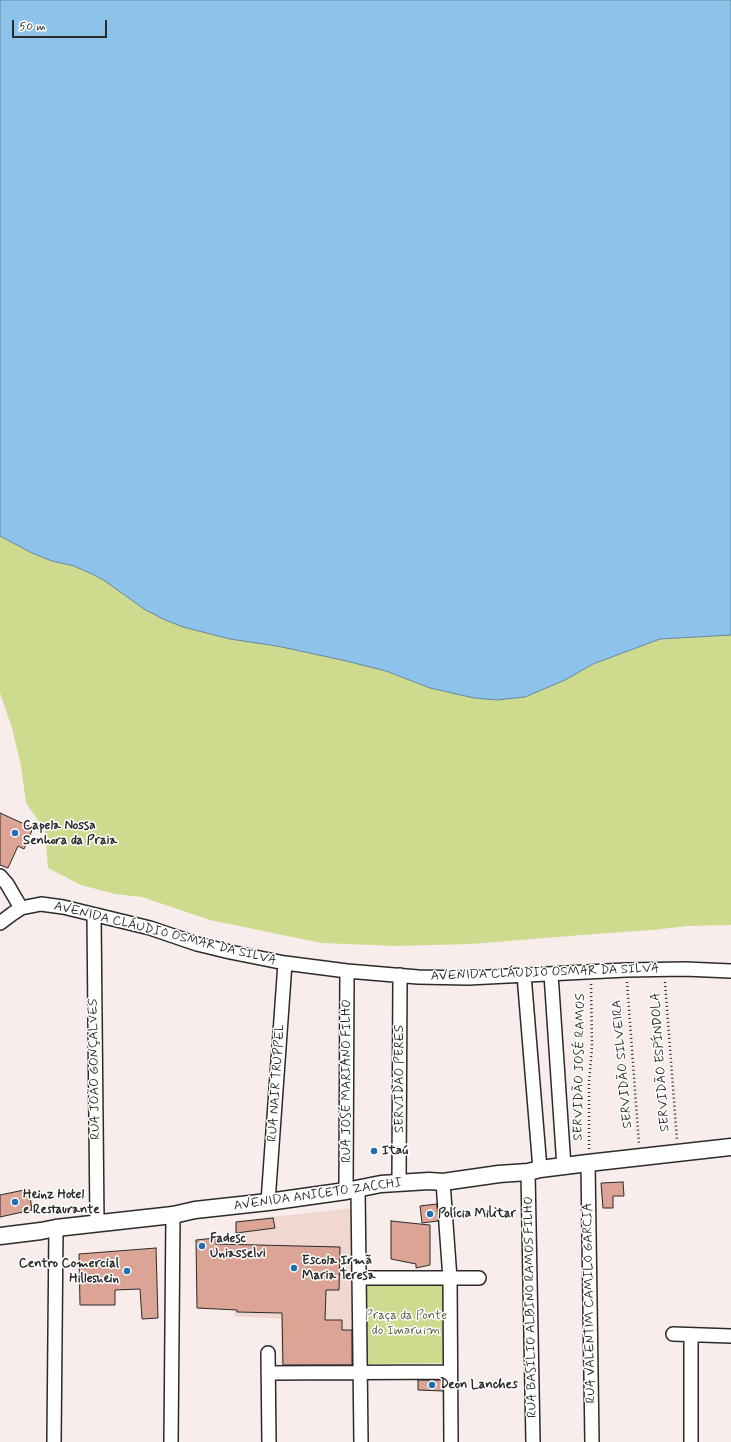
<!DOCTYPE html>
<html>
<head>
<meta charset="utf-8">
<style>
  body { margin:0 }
  #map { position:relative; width:731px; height:1442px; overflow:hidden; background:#f8edea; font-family:Mynerve,sans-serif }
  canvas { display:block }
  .scale { position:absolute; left:12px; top:20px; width:95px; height:18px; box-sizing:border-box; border:2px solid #2b2b2b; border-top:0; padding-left:5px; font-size:12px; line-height:14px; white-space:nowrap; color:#2b2b2b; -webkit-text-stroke:3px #fff; paint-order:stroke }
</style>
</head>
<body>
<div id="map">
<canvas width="731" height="1442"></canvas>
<div class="scale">50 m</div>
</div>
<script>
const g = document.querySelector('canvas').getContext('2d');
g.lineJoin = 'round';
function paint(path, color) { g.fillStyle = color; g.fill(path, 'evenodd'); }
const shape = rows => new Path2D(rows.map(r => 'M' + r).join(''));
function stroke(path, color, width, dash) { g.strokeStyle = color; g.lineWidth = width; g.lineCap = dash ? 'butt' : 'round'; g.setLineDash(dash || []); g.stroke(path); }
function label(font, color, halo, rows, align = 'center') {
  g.font = font + ' Mynerve,sans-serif'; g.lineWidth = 3; g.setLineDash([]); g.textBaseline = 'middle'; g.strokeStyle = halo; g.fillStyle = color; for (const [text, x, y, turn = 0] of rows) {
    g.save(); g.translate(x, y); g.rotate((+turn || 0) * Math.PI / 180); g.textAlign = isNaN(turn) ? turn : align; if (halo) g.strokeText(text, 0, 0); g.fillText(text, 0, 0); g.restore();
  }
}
paint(shape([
  [353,1208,354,1369,281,1370,281,1319,234,1316,235,1221]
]), '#f0d7d0');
paint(shape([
  [0,536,32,553,52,561,74,566,94,575,105,581,144,609,163,619,183,627,230,639,277,646,342,660,386,671,430,688,474,698,525,697,565,680,593,664,660,639,731,635,731,925,688,926,652,930,582,935,471,944,396,946,321,943,210,920,142,897,115,894,81,885,48,868,45,830,26,803,21,766,12,728,0,693],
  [366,1283,445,1283,446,1363,367,1364]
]), '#cedb8e');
const water = shape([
  [0,0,731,0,731,635,660,639,593,664,565,680,525,697,497,700,474,698,430,688,386,671,342,660,277,646,230,639,183,627,163,619,144,609,105,581,94,575,74,566,52,561,32,553,0,536,0,0]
]);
paint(water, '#8dc2ea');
stroke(water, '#66869e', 1);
const building = shape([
  [0,813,33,828,24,849,18,846,8,868,0,865,0,813],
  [623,1182,624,1196,613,1196,613,1208,603,1208,601,1183,623,1182],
  [29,1189,32,1210,0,1217,0,1195,29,1189],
  [437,1204,438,1221,422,1223,420,1206,437,1204],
  [273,1218,275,1228,236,1233,236,1222,273,1218],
  [391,1221,430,1225,430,1265,416,1268,416,1264,391,1259,391,1221],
  [215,1238,216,1244,340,1247,339,1290,326,1290,325,1320,342,1320,342,1330,352,1330,352,1365,283,1365,282,1313,237,1312,237,1310,197,1308,196,1240,215,1238],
  [156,1248,158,1318,142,1319,140,1289,115,1290,115,1305,80,1305,79,1254,156,1248],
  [418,1380,443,1380,443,1391,418,1390,418,1380]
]);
paint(building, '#dca495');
stroke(building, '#2b2b2b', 1);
const minor = shape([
  [0,876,7,884,21,908,41,904,63,907,150,928,197,944,230,952,285,963,347,971,418,977,468,978,626,970,685,969,731,971],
  [94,915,97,1223],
  [0,923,12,914,21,908],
  [551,974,564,1167],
  [524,975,540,1169],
  [588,1163,592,1442],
  [528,1172,533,1442],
  [443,1182,450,1279,451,1442],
  [399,1183,400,975],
  [358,1189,361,1442],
  [346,1191,347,971],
  [268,1202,285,963],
  [359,1278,479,1278],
  [673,1334,731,1336],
  [268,1353,269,1442],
  [268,1373,450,1372],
  [54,1442,56,1228],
  [171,1442,173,1215],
  [691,1442,691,1335]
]);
const major = shape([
  [0,1236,41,1231,56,1228,173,1215,195,1210,268,1202,346,1191,381,1184,429,1181,443,1182,499,1174,528,1172,540,1169,588,1163,731,1147]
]);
stroke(minor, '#2b2b2b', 16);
stroke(major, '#2b2b2b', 19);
stroke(shape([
  [627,982,639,1144],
  [665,982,677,1140],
  [589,1149,589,1083,592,1046,591,984]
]), '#2b2b2b', 2.5, [1, 3]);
stroke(minor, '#fff', 13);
stroke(major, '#fff', 16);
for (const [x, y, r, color] of [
  [15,833,4,"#1f6fb2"],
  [374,1151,4,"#1f6fb2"],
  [15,1202,4,"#1f6fb2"],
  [430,1214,4,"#1f6fb2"],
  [202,1246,4,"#1f6fb2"],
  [294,1268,4,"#1f6fb2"],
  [127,1271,4,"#1f6fb2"],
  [432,1385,4,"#1f6fb2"]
]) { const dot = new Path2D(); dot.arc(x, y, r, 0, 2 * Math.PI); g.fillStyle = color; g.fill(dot); stroke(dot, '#fff', 1.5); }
label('bold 13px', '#2b2b2b', '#fff', [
  ["Capela Nossa",23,826],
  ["Senhora da Praia",23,841],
  ["Itaú",382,1151],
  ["Heinz Hotel",23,1195],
  ["e Restaurante",23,1210],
  ["Polícia Militar",438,1214],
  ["Fadesc",210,1239],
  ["Uniasselvi",210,1254],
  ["Escola Irmã",302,1261],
  ["Maria Teresa",302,1276],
  ["Centro Comercial",119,1264,"right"],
  ["Hilleshein",119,1279,"right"],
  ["Deon Lanches",440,1385]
], 'left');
label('13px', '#2b2b2b', '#fff', [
  ["AVENIDA CLÁUDIO OSMAR DA SILVA",165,934,14],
  ["AVENIDA CLÁUDIO OSMAR DA SILVA",545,973,-2],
  ["SERVIDÃO ESPÍNDOLA",661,1062,-94],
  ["SERVIDÃO SILVEIRA",623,1064,-95],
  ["SERVIDÃO JOSÉ RAMOS",580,1067,-89],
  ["RUA JOÃO GONÇALVES",95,1069,-91],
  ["SERVIDÃO PERES",400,1079,-90],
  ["RUA JOSÉ MARIANO FILHO",347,1081,-90],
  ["RUA NAIR TRUPPEL",277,1083,-86],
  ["AVENIDA ANICETO ZACCHI",318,1195,-8],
  ["RUA VALENTIM CAMILO GARCIA",590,1303,-91],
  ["RUA BASÍLIO ALBINO RAMOS FILHO",531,1307,-91]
]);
label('13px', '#5c6049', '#fff', [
  ["Praça da Ponte",406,1316],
  ["do Imaruim",406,1331]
]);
</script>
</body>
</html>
